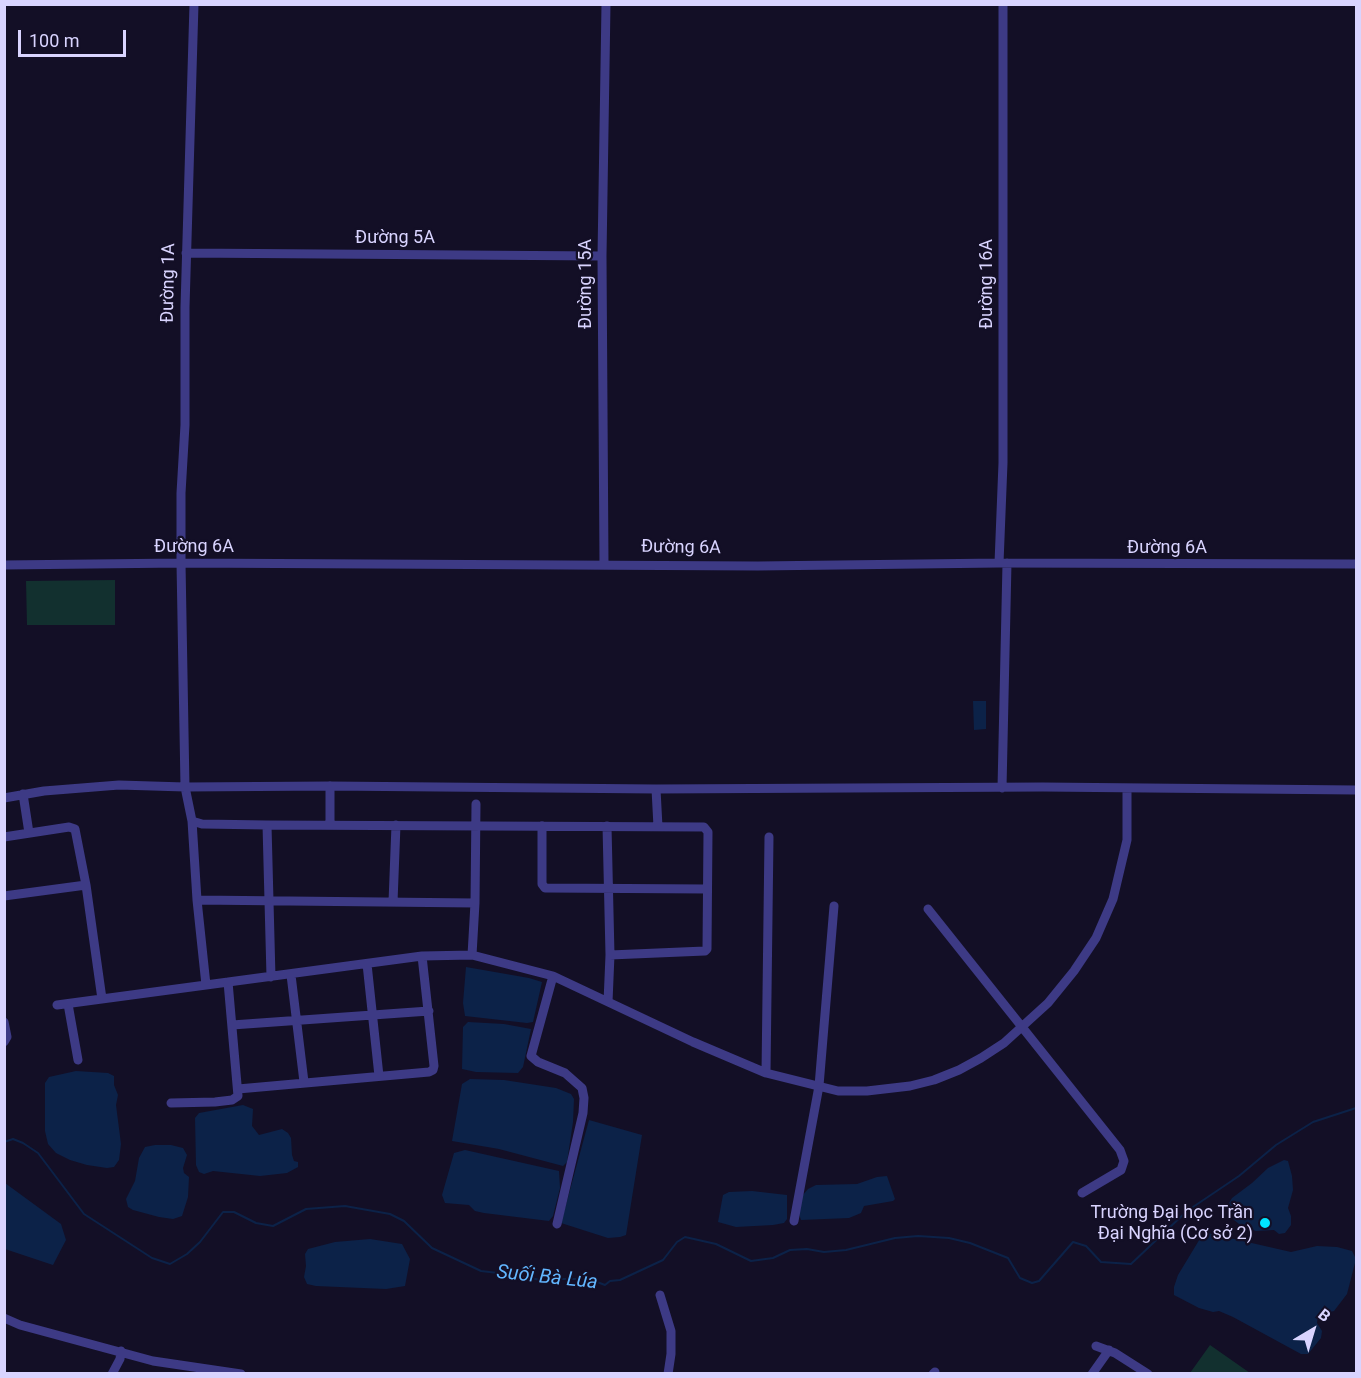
<!DOCTYPE html>
<html>
<head>
<meta charset="utf-8">
<style>
	body { margin:0 }
	#map { position:relative; width:1361px; height:1378px; overflow:hidden; background:#130f26; font-family:Roboto,sans-serif }
	canvas { display:block }
	.frame { position:absolute; inset:0; border:6px solid #d9d4ff; pointer-events:none }
	.north { position:absolute; left:1283px; top:1300px; width:60px; height:60px; -webkit-text-stroke:4px #130f26; paint-order:stroke; rotate:38deg; font-size:16px; font-weight:700; line-height:24px; text-align:center; color:#d9d4ff }
	.north::after { content:''; display:block; margin:auto; width:21px; height:27px; background:#d9d4ff; clip-path:polygon(50% 0,100% 100%,50% 72%,0 100%) }
	.scale { position:absolute; left:18px; top:30px; width:108px; height:27px; box-sizing:border-box; border:3px solid #d9d4ff; border-top:0; padding-left:8px; font-size:18px; line-height:21px; white-space:nowrap; color:#d9d4ff; -webkit-text-stroke:4px #130f26; paint-order:stroke }
</style>
</head>
<body>
<div id="map">
<canvas width="1361" height="1378"></canvas>
<div class="frame"></div>
<div class="north">B</div>
<div class="scale">100 m</div>
</div>
<script>
const g = document.querySelector('canvas').getContext('2d');
g.lineJoin = 'round';
function fillPath(path, color) { g.fillStyle = color; g.fill(path, 'evenodd'); }
const poly = rows => new Path2D(rows.map(r => 'M' + r).join(''));
function stroke(path, color, width, dash) { g.strokeStyle = color; g.lineWidth = width; g.lineCap = dash ? 'butt' : 'round'; g.setLineDash(dash || []); g.stroke(path); }
function label(font, color, halo, rows, align = 'center') {
  g.font = font + ' Roboto,sans-serif'; g.lineWidth = 4.5; g.setLineDash([]); g.textBaseline = 'middle'; g.strokeStyle = halo; g.fillStyle = color; for (const [text, x, y, turn = 0] of rows) {
    g.save(); g.translate(x, y); g.rotate((+turn || 0) * Math.PI / 180); g.textAlign = isNaN(turn) ? turn : align; if (halo) g.strokeText(text, 0, 0); g.fillText(text, 0, 0); g.restore();
  }
}
fillPath(poly([
	[115,580,115,625,27,625,26,581],
	[1210,1345,1250,1373,1190,1373]
]), '#12302f');
fillPath(poly([
	[973,701,986,701,986,729,974,730],
	[466,967,529,978,542,982,533,1022,527,1023,465,1016,463,1003],
	[468,1022,504,1024,531,1029,523,1067,518,1073,476,1072,462,1069,463,1027],
	[76,1071,108,1073,114,1076,114,1085,118,1095,116,1105,121,1144,119,1160,114,1167,107,1168,87,1165,70,1160,56,1153,48,1144,45,1131,45,1083,49,1077],
	[470,1079,504,1080,556,1088,571,1094,574,1099,573,1122,567,1162,563,1166,499,1149,452,1141,462,1084],
	[243,1105,253,1109,252,1126,259,1135,282,1129,288,1133,291,1138,292,1155,294,1161,298,1162,298,1167,287,1173,260,1176,213,1171,204,1174,199,1172,196,1165,195,1118,199,1113],
	[589,1120,642,1135,626,1235,620,1237,608,1238,561,1223],
	[155,1145,171,1145,183,1148,187,1155,183,1168,184,1173,189,1177,188,1197,182,1216,173,1219,159,1217,133,1210,128,1207,126,1199,135,1181,139,1158,145,1147],
	[465,1150,559,1171,560,1188,553,1216,549,1221,484,1213,475,1211,469,1205,445,1203,442,1195,454,1153],
	[1284,1160,1288,1161,1292,1176,1293,1190,1288,1208,1291,1216,1291,1225,1285,1233,1279,1234,1274,1230,1256,1231,1243,1227,1234,1220,1230,1213,1229,1203,1232,1198,1252,1183,1268,1168],
	[887,1176,895,1199,893,1201,864,1206,861,1213,849,1218,801,1220,799,1214,802,1196,808,1189,816,1185,857,1184,877,1177],
	[5,1183,61,1224,66,1240,53,1265,5,1249],
	[752,1191,787,1195,787,1219,784,1223,773,1225,736,1227,718,1222,723,1195,729,1192],
	[1208,1233,1291,1252,1317,1246,1337,1247,1352,1251,1356,1259,1347,1294,1334,1311,1318,1315,1317,1323,1322,1331,1321,1338,1308,1354,1301,1354,1233,1317,1219,1311,1213,1312,1199,1308,1174,1295,1174,1287,1178,1275,1201,1237],
	[370,1239,402,1244,410,1259,405,1286,386,1289,316,1286,307,1284,304,1277,306,1266,305,1254,308,1249,335,1242]
]), '#0c2248');
stroke(poly([
	[4,1142,13,1139,23,1143,38,1153,84,1214,152,1258,170,1264,187,1254,200,1242,223,1212,234,1212,256,1223,273,1226,306,1209,345,1206,390,1214,404,1221,432,1248,481,1271,515,1275,556,1283,562,1279,589,1279,605,1285,610,1281,620,1280,663,1260,677,1242,685,1237,716,1244,751,1261,773,1258,790,1250,807,1249,824,1252,846,1250,895,1238,918,1236,949,1238,970,1243,1008,1258,1020,1278,1032,1283,1039,1281,1073,1242,1086,1246,1101,1262,1131,1264,1187,1211,1239,1176,1276,1145,1313,1122,1356,1108]
]), '#0c2248', 2);
stroke(poly([
	[194,4,185,307,185,425,181,493,181,563,185,787,192,821,202,824,267,825,704,827,708,832,707,949,705,951,610,955],
	[186,253,602,256],
	[999,563,1003,463,1003,4],
	[604,564,602,256,606,4],
	[4,565,181,563,758,566,999,563,1356,564],
	[1002,788,1007,563],
	[656,789,658,827],
	[23,794,29,833],
	[4,798,44,791,119,785,185,787,330,786,656,789,1043,787,1356,790],
	[192,821,197,900],
	[330,824,330,786],
	[267,825,271,977],
	[542,826,542,884,545,888,707,889],
	[607,826,610,955,608,1002],
	[4,837,69,827,75,829,86,885,102,999],
	[4,896,86,885],
	[393,902,396,825],
	[928,909,1120,1150,1124,1161,1121,1170,1082,1193],
	[472,955,475,903,476,804],
	[367,964,379,1076],
	[291,975,304,1082],
	[553,976,531,1056,538,1062,565,1073,582,1088,584,1098,583,1113,557,1224],
	[206,985,197,900,475,903],
	[68,1004,78,1060],
	[57,1005,422,956,472,955,553,976,693,1042,766,1073,838,1091,867,1091,910,1086,934,1080,959,1070,981,1058,1004,1043,1048,1003,1074,971,1096,938,1113,899,1127,840,1127,788],
	[4,1022,7,1037,4,1042],
	[232,1025,429,1011],
	[766,1073,769,837],
	[238,1089,429,1072,433,1070,434,1066,422,956],
	[171,1103,215,1102,232,1100,238,1096,228,982],
	[794,1221,819,1086,834,906],
	[660,1295,671,1331,671,1354,668,1374],
	[4,1318,20,1325,153,1361,241,1374],
	[1096,1346,1115,1353,1148,1374],
	[112,1374,120,1359,121,1351],
	[933,1374,935,1372],
	[1092,1374,1109,1350]
]), '#3d3a85', 9);
for (const [x, y, r, color] of [
	[1265,1223,6,"#00e5ff"]
]) { const dot = new Path2D(); dot.arc(x, y, r, 0, 2 * Math.PI); g.fillStyle = color; g.fill(dot); stroke(dot, '#130f26', 2); }
label('18px', '#d9d4ff', '#130f26', [
	["Đường 5A",395,238],
	["Đường 1A",169,283,-89],
	["Đường 15A",586,284,-90],
	["Đường 16A",987,284,-90],
	["Đường 6A",194,547],
	["Đường 6A",681,548,1],
	["Đường 6A",1167,548]
]);
label('18px', '#d9d4ff', '#130f26', [
	["Trường Đại học Trần",1253,1213],
	["Đại Nghĩa (Cơ sở 2)",1253,1234]
], 'right');
label('italic 20px', '#62b6ff', '#130f26', [
	["Suối Bà Lúa",547,1278,6]
]);
</script>
</body>
</html>
